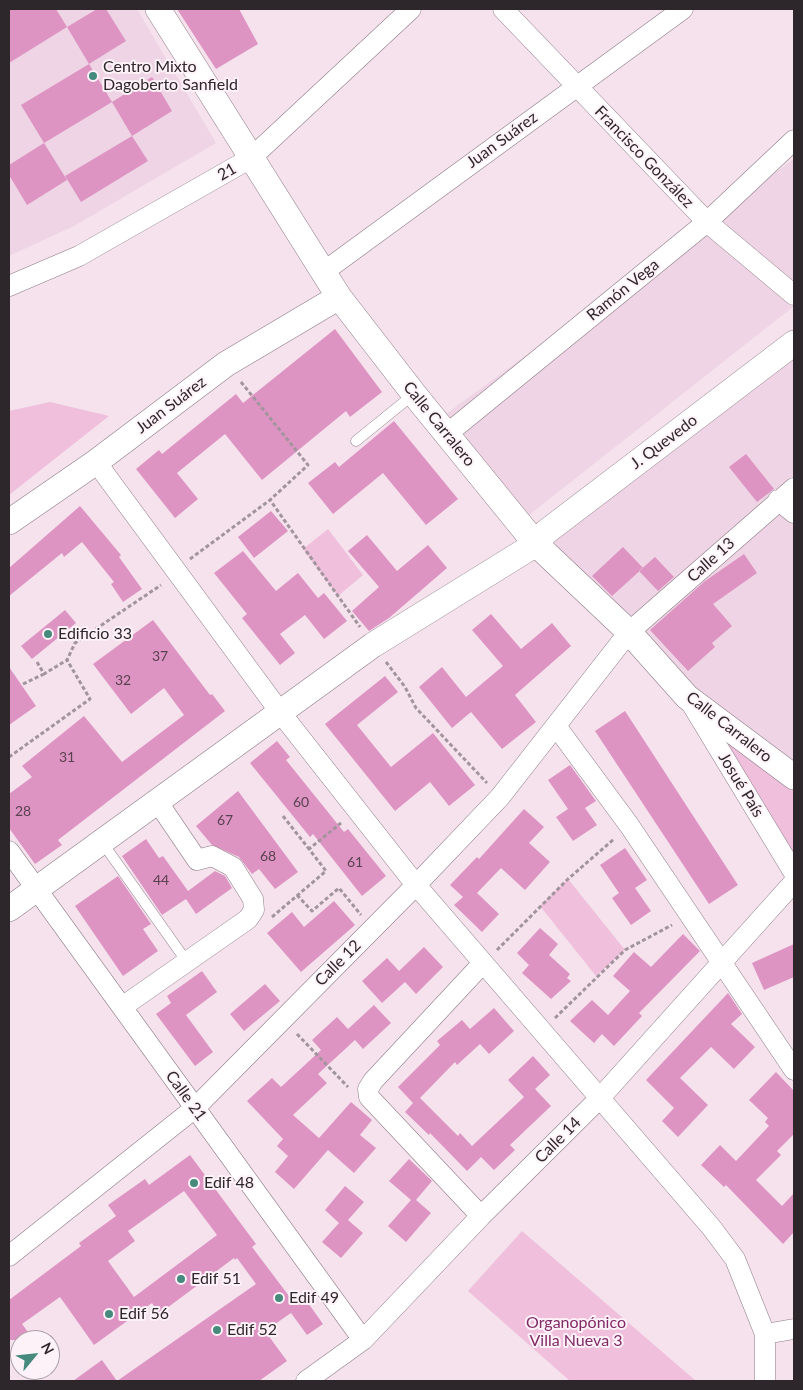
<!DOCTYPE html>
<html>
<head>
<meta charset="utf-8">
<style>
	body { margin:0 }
	#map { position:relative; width:803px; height:1390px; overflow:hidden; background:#f5e2ed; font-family:Lato,sans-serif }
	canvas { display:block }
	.frame { position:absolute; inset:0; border:10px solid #2d262a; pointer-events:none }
	.north { position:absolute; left:10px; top:1330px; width:50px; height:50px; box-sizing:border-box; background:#fdf2f8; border:1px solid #aaa0a6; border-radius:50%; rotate:62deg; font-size:14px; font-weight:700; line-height:20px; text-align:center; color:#2d262a }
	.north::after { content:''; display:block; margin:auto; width:18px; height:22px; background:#468a7d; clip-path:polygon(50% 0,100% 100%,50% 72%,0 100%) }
</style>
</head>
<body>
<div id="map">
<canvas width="803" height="1390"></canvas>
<div class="frame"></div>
<div class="north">N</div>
</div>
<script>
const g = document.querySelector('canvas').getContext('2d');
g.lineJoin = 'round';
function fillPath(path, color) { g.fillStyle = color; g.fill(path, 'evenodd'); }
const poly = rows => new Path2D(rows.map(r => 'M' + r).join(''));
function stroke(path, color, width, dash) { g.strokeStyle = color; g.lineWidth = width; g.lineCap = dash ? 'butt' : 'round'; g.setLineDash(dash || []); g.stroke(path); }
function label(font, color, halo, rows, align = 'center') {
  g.font = font + ' Lato,sans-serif'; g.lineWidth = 4; g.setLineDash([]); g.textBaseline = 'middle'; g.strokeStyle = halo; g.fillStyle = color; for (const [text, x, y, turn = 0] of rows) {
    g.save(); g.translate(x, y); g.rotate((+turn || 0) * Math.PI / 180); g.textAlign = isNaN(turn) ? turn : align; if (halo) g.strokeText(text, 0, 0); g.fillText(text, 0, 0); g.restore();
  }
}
fillPath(poly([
	[9,9,137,9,216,143,74,226,9,256],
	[794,159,794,306,529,515,446,414],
	[794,343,794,776,629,632,546,532]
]), '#eed4e4');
fillPath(poly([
	[50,402,109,416,9,495,9,411],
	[328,529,363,575,338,596,303,549],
	[687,697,794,776,794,873],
	[568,879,625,950,596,976,540,906],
	[522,1231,696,1381,570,1381,468,1291]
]), '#efbfdc');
fillPath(poly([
	[9,9,56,9,67,27,9,63],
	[97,9,106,9,126,41,89,64,67,27],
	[177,9,239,9,258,44,216,69],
	[89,64,112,102,44,143,21,105],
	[152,77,172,111,132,136,112,102],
	[132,136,148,161,81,202,65,176],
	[44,143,67,180,27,205,9,175,9,165],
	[335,329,382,392,350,417,346,411,262,480,225,434,177,473,198,499,175,518,136,469,159,450,162,454,236,394,243,403],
	[394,421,458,499,426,525,383,473,333,514,308,483,335,462,339,467],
	[746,454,774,489,757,502,729,467],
	[80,506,121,555,119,557,142,589,123,602,111,584,114,582,82,542,64,557,62,553,9,596,9,568],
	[271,511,288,531,254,558,238,537],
	[367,535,397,571,428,545,447,568,389,618,369,631,352,611,379,587,348,551],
	[623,547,643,568,612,596,592,576],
	[243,551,276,591,298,573,318,598,324,593,347,621,324,639,305,615,280,634,295,653,280,665,242,618,247,614,214,573],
	[744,554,757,573,713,604,732,626,712,643,715,647,688,671,650,630,705,581],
	[655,557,674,577,658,591,639,571],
	[65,610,76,623,32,659,21,646],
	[491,614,521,649,552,623,571,646,515,695,536,722,502,749,471,712,452,728,419,687,442,667,466,697,503,666,472,630],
	[153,620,210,695,212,694,225,711,58,840,62,845,35,864,9,828,9,794,32,777,22,766,84,716,122,762,184,715,164,688,131,714,93,664],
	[9,667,36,706,9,725],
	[385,676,398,692,357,725,391,767,433,733,475,785,449,806,430,782,395,811,325,724],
	[625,711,738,885,709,904,595,731],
	[277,741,290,757,286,760,344,832,348,829,386,876,362,896,313,834,310,837,250,763],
	[570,765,596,801,585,808,597,825,573,841,556,817,568,809,548,780],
	[238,791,298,872,275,889,259,869,252,874,239,857,212,845,196,826],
	[524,809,544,827,529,843,550,862,525,890,501,868,477,893,499,914,482,932,454,905,463,897,450,885,477,857,479,859],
	[146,839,159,858,163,856,188,891,215,871,225,876,232,888,196,914,186,899,162,915,122,856],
	[625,848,647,880,635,888,651,911,631,925,612,898,619,893,600,865],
	[118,876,151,924,143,929,158,951,123,976,75,906],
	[334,901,355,925,301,972,267,933,292,912,304,927],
	[540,928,558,944,549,955,570,974,567,978,571,981,551,999,522,973,529,965,517,953],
	[683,934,700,951,639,1013,642,1016,614,1046,602,1034,594,1043,570,1021,592,1000,608,1015,630,991,613,976,634,952,651,967],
	[794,944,794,977,764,990,752,963],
	[424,947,443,967,416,994,405,982,382,1003,362,981,387,958,399,971],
	[202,971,217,992,186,1015,213,1052,195,1066,156,1014,171,1003,167,996],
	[265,984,280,1001,244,1031,230,1014],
	[728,993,742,1014,731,1024,755,1047,734,1069,711,1047,680,1078,708,1105,678,1137,662,1121,674,1108,646,1080],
	[374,1005,391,1023,363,1049,355,1040,318,1074,327,1083,293,1115,319,1138,351,1102,372,1120,360,1135,376,1148,354,1173,328,1150,294,1189,275,1172,288,1156,277,1146,283,1139,247,1101,272,1078,281,1087,321,1050,312,1040,337,1017,348,1029],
	[494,1008,514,1031,489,1054,480,1044,457,1065,455,1062,420,1098,458,1136,460,1133,472,1146,524,1097,508,1080,533,1056,550,1075,535,1089,551,1106,510,1145,515,1150,494,1170,481,1157,467,1171,430,1133,429,1135,405,1112,413,1103,398,1087,440,1045,437,1041,462,1020,470,1029],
	[776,1072,794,1091,794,1134,777,1151,781,1155,756,1180,782,1206,794,1193,794,1232,783,1244,726,1185,724,1187,701,1165,720,1145,736,1161,769,1126,765,1122,768,1118,749,1100],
	[190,1155,256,1244,252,1247,292,1300,301,1293,323,1324,307,1335,291,1313,265,1331,287,1361,259,1381,117,1381,256,1284,237,1258,235,1260,234,1258,159,1314,152,1303,94,1345,60,1297,22,1324,34,1340,9,1340,9,1300,81,1246,79,1243,116,1216,108,1205,145,1179,149,1185],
	[184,1191,217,1235,134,1297,108,1261,135,1241,128,1231],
	[409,1159,432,1181,416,1200,431,1213,406,1242,388,1226,411,1200,389,1181],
	[345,1186,364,1202,348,1220,363,1233,341,1258,322,1242,339,1223,325,1210],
	[102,1360,117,1381,73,1381]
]), '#de94c3');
const service = poly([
	[356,441,414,394],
	[102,842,187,962]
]);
const minor = poly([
	[503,9,707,222,794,295],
	[322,273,683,9],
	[9,286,79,256,251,158,411,9],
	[447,434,707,222,794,140],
	[96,462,280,712,416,885,711,1227,735,1259,765,1334,765,1381],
	[778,500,794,513],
	[691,703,794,873],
	[556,726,629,825,794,1070],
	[9,851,363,1340],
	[122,1007,248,919,254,910,253,899,233,867,212,856,197,860,157,801],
	[481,1216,369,1097,368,1089,373,1081,483,963],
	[9,1256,195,1108,416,885,500,797,629,632,794,488],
	[765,1334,794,1329],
	[306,1381,363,1340,481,1216,599,1099,794,882]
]);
const tertiary = poly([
	[158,9,339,297,414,394,536,544,629,632,687,697,794,777],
	[9,522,96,462,226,364,339,297],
	[9,909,373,645,536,544,546,532,794,343]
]);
stroke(service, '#8c7b85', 11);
stroke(minor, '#8c7b85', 21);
stroke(tertiary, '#8c7b85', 26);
stroke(poly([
	[241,382,308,465,270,500,360,627],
	[190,559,270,500],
	[37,662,44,674,67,660],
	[386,662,405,687,416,708,487,783],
	[23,684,44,674],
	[9,757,90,699,67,660,75,643,161,585],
	[283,816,309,849],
	[297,895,312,911,339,888,361,915],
	[272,917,326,871,309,849,341,823],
	[497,950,568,879,614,839],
	[555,1018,625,950,672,925],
	[297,1034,348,1087]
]), '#a2949c', 3, [4, 2.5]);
stroke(service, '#fff', 10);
stroke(minor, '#fff', 20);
stroke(tertiary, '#fff', 25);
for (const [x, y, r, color] of [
	[93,76,5,"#468a7d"],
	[48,634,5,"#468a7d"],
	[194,1183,5,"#468a7d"],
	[181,1279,5,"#468a7d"],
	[279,1298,5,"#468a7d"],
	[109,1314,5,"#468a7d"],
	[217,1330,5,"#468a7d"]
]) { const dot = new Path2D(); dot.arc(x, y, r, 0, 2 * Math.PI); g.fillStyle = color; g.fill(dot); stroke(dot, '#fdf2f8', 2); }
label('14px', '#594250', null, [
	["37",160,656],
	["32",123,680],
	["31",67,757],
	["60",301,802],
	["28",23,811],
	["67",225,820],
	["68",268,856],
	["61",355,862],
	["44",161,880]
]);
label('16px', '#2d262a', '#fdf2f8', [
	["Centro Mixto",103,67],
	["Dagoberto Sanfield",103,85],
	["Edificio 33",58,634],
	["Edif 48",204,1183],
	["Edif 51",191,1279],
	["Edif 49",289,1298],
	["Edif 56",119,1314],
	["Edif 52",227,1330]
], 'left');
label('16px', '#2d262a', '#fdf2f8', [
	["Juan Suárez",502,140,-36],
	["Francisco González",644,157,46],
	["21",227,172,-30],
	["Ramón Vega",623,290,-39],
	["Juan Suárez",171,405,-37],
	["Calle Carralero",439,424,51],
	["J. Quevedo",664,442,-37],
	["Calle 13",711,560,-42],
	["Calle Carralero",729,727,38],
	["Josué País",741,785,59],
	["Calle 12",338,963,-45],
	["Calle 21",186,1096,54],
	["Calle 14",558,1140,-45]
]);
label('16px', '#812b67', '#fdf2f8', [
	["Organopónico",576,1323],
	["Villa Nueva 3",576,1341]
]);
</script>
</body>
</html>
